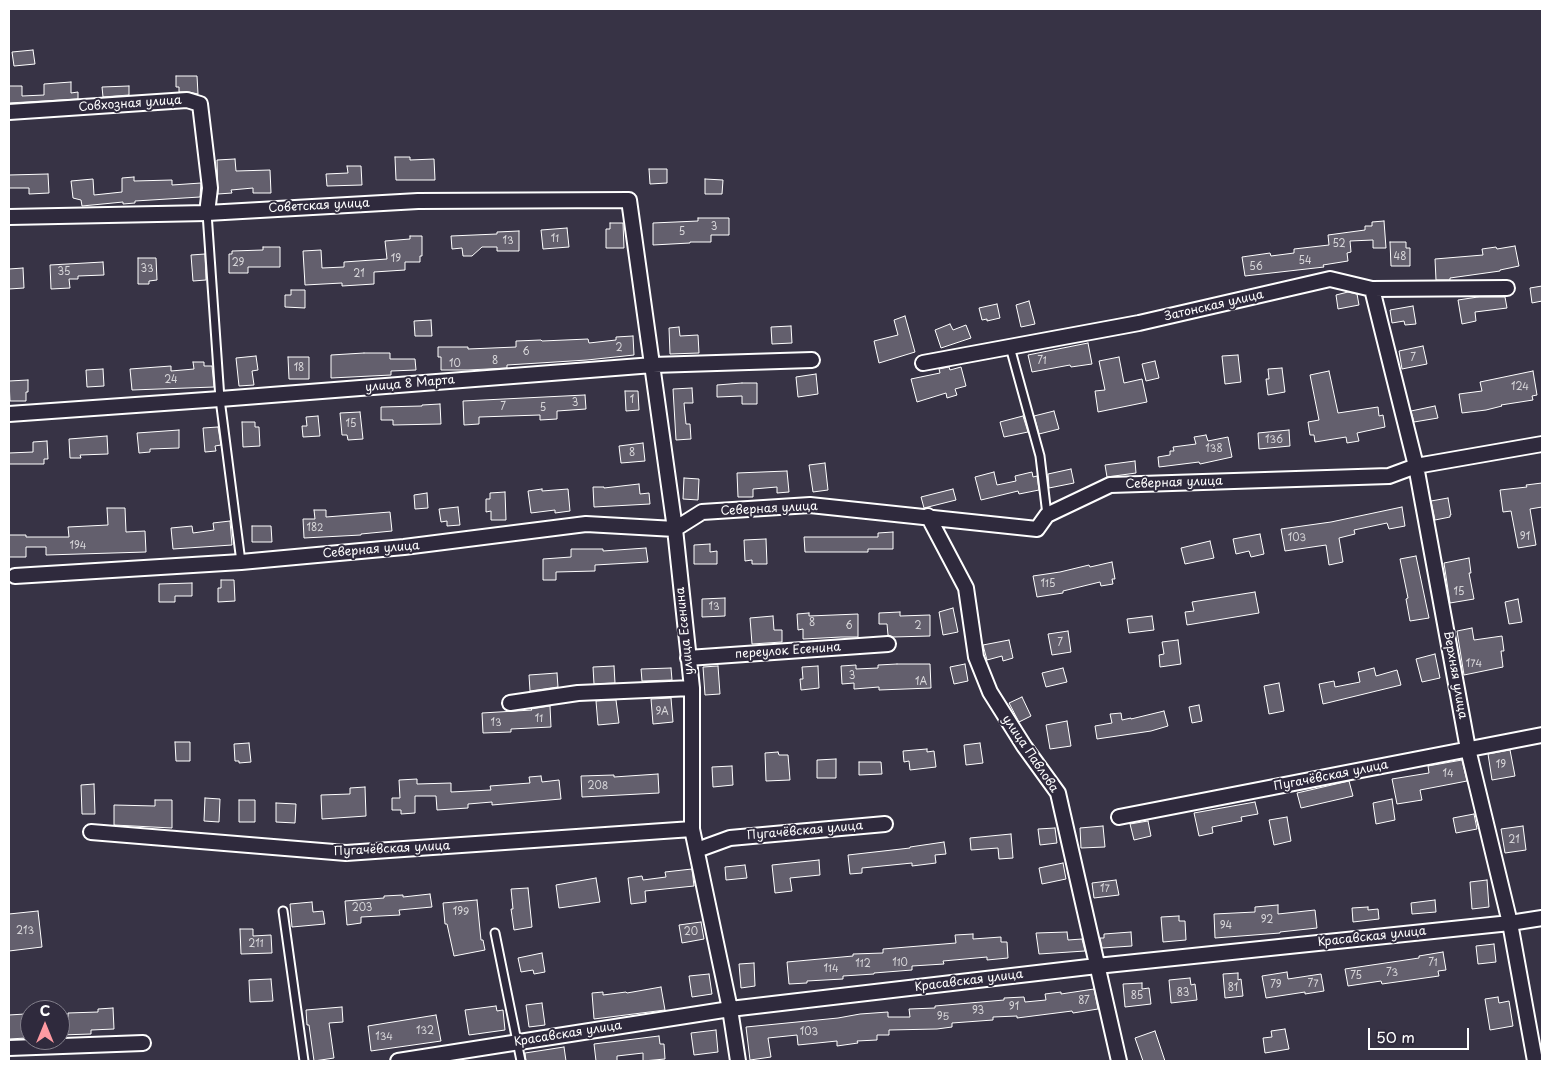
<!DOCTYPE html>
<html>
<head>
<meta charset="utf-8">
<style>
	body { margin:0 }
	#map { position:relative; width:1551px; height:1070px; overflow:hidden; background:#373345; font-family:"Playpen Sans",sans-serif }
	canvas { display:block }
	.frame { position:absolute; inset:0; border:10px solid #fff; pointer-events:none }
	.north { position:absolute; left:20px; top:1000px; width:50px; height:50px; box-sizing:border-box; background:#2f2a3d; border:1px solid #827f8b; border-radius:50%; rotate:0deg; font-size:14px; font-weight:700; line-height:20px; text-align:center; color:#fff }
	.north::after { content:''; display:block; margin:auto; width:18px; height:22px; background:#ff9aa2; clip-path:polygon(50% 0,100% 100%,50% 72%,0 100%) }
	.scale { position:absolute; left:1368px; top:1028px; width:101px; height:22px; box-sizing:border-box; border:2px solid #fff; border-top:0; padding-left:6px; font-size:15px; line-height:18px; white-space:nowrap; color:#fff; -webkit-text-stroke:4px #2f2a3d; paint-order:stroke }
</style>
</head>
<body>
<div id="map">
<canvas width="1551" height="1070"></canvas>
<div class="frame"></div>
<div class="north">С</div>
<div class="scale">50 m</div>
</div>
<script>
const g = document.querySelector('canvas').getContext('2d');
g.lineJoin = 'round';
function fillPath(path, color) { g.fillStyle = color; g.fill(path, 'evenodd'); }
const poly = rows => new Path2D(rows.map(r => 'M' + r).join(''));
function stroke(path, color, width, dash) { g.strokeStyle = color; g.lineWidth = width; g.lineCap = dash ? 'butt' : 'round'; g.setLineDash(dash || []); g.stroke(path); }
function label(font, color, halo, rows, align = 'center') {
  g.font = font + ' "Playpen Sans",sans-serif'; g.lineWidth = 4; g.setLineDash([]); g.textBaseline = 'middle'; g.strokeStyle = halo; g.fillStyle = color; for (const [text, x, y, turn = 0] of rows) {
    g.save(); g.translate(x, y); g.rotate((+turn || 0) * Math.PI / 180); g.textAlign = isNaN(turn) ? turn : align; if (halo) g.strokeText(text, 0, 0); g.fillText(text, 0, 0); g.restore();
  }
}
const building = poly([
	[33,50,35,64,14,66,12,52,33,50],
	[176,76,197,76,198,94,189,92,179,92,179,87,176,87,176,76],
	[71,82,71,93,78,92,78,99,9,103,9,86,22,86,22,96,44,95,44,84,71,82],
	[129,86,129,95,103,97,102,87,129,86],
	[395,157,410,157,410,160,434,159,435,180,396,180,395,157],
	[235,159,236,171,270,170,271,193,253,193,253,188,231,190,232,193,218,194,217,160,235,159],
	[347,166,361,166,362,185,327,186,326,174,348,173,347,166],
	[649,169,667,169,667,183,650,184,649,169],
	[48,174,49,193,29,194,29,188,9,188,9,175,48,174],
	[134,177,134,181,172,180,172,185,201,183,200,197,135,201,135,203,123,204,123,202,82,206,81,200,73,198,71,181,93,179,94,195,122,192,122,178,134,177],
	[705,179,723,180,722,194,705,194,705,179],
	[698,218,729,218,729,235,711,235,711,242,690,242,690,243,653,245,653,223,698,221,698,218],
	[1384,221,1386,248,1373,248,1373,240,1350,241,1351,252,1347,253,1348,261,1323,265,1324,267,1245,276,1242,257,1270,253,1271,256,1294,253,1294,249,1329,245,1328,235,1365,230,1365,226,1372,226,1372,222,1384,221],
	[610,223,623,223,624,248,606,248,606,229,610,229,610,223],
	[567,228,569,247,543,249,541,230,567,228],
	[519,231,519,251,497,251,497,247,482,247,472,256,463,256,462,248,452,249,451,236,497,234,497,232,519,231],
	[410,236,422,236,422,256,420,256,420,262,405,262,405,270,374,272,374,284,342,286,342,283,305,285,303,251,321,250,322,268,344,267,344,262,387,259,385,241,410,239,410,236],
	[1390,242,1406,242,1406,248,1410,248,1410,266,1391,266,1390,242],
	[1515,246,1519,266,1500,270,1500,271,1450,278,1450,280,1436,280,1435,259,1483,255,1482,249,1496,247,1497,249,1515,246],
	[263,247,280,247,280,267,248,267,248,273,229,273,229,254,232,254,232,251,263,250,263,247],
	[205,254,206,280,193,281,191,255,205,254],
	[138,258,156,258,157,280,149,281,149,284,138,284,138,258],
	[103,262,104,275,78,276,78,279,69,279,70,288,51,289,50,265,103,262],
	[23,268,24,288,9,289,9,269,23,268],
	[1542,286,1542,301,1532,303,1530,288,1542,286],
	[291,290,305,290,305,308,285,307,285,295,291,295,291,290],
	[1348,292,1357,294,1359,305,1338,309,1336,295,1348,292],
	[1478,297,1505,297,1507,308,1475,312,1476,321,1462,324,1458,300,1478,297],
	[1029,301,1035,324,1021,327,1016,305,1029,301],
	[997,304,1000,318,987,321,987,319,982,320,979,308,997,304],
	[1413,306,1416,324,1405,325,1404,321,1392,323,1390,310,1413,306],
	[905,316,915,352,879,363,874,341,898,335,894,320,905,316],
	[431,320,432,336,415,336,414,321,431,320],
	[950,324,953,330,966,325,971,338,941,348,935,330,950,324],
	[791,326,792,343,772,344,771,327,791,326],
	[679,327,680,336,698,335,699,353,670,354,669,328,679,327],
	[633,336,634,355,587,360,507,365,507,368,468,370,441,370,441,357,438,357,438,347,468,347,468,349,516,347,516,341,541,340,542,341,588,339,589,343,616,340,616,337,633,336],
	[1088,343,1092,364,1071,367,1070,365,1032,372,1028,355,1088,343],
	[1423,346,1427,364,1402,369,1399,351,1423,346],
	[364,353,390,353,390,359,415,359,416,370,391,371,391,375,331,378,331,355,364,353],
	[1238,355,1241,382,1225,384,1222,356,1238,355],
	[256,356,258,370,252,371,254,385,239,386,236,358,256,356],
	[288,357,309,357,309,379,289,379,288,357],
	[1119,357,1124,383,1142,379,1147,402,1098,412,1095,391,1105,390,1099,361,1119,357],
	[1155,361,1159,378,1146,381,1142,364,1155,361],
	[193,362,204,362,204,366,212,366,214,387,132,390,130,369,171,366,171,371,194,369,193,362],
	[949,367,950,370,961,367,966,386,955,389,957,395,947,398,946,393,917,402,911,379,940,373,939,369,949,367],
	[1282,368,1285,392,1268,395,1266,379,1269,379,1268,369,1282,368],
	[103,369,104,386,87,387,86,370,103,369],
	[1329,371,1338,413,1378,407,1379,416,1383,415,1385,427,1357,433,1359,441,1347,443,1346,437,1315,442,1314,435,1310,435,1308,422,1319,420,1310,375,1329,371],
	[1533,371,1537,395,1532,396,1533,400,1501,405,1502,406,1486,410,1462,413,1459,394,1482,391,1480,382,1533,371],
	[816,374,818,394,798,397,796,377,816,374],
	[28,380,28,392,26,392,26,401,10,401,9,381,28,380],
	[742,383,757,383,757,404,742,404,742,396,717,397,717,385,742,383],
	[692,388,693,403,684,403,686,424,690,424,691,439,676,440,673,389,692,388],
	[625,391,638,391,639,410,626,411,625,391],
	[585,395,586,409,557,411,557,419,540,420,540,415,479,417,479,424,464,425,463,401,585,395],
	[440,404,441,424,393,425,393,420,381,420,381,407,422,406,422,405,440,404],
	[1435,406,1438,418,1414,422,1411,411,1435,406],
	[1054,411,1059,429,1039,434,1034,416,1054,411],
	[360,412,363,439,348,440,347,435,342,435,340,413,360,412],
	[318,416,320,436,303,437,302,426,307,426,306,417,318,416],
	[1023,416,1028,432,1004,437,1000,422,1023,416],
	[242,422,255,422,255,427,259,427,260,446,243,447,242,422],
	[218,427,221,445,215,446,216,451,205,452,203,428,218,427],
	[179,430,179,448,150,449,150,452,139,453,137,433,179,430],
	[1289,430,1290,446,1259,449,1258,433,1289,430],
	[1206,435,1208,441,1228,437,1232,457,1200,464,1199,462,1159,467,1158,457,1170,455,1170,451,1174,451,1173,447,1196,444,1194,437,1206,435],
	[107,436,108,454,80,455,81,458,70,458,69,439,107,436],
	[47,441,48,459,44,459,44,464,9,464,9,453,33,452,33,442,47,441],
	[643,443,645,461,621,463,619,446,643,443],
	[1135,461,1136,473,1107,477,1105,465,1135,461],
	[825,463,828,490,813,492,809,465,825,463],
	[1071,469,1074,483,1049,488,1048,474,1071,469],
	[787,471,789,492,777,493,777,487,753,489,753,497,738,497,737,473,787,471],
	[994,472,997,485,1016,481,1015,476,1032,472,1033,477,1037,476,1039,490,1019,494,1018,491,981,500,975,477,994,472],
	[684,478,699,479,698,500,683,499,684,478],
	[1542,483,1542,507,1530,509,1536,545,1518,548,1511,511,1503,512,1500,490,1527,487,1526,485,1542,483],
	[639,484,640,494,649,493,650,504,594,507,593,487,604,487,604,488,639,484],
	[542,489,542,491,568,489,570,511,555,513,555,510,531,513,528,491,542,489],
	[953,489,956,500,924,508,921,497,953,489],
	[505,492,506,520,491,520,491,511,486,512,486,499,490,499,490,493,505,492],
	[427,493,428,508,415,509,414,495,427,493],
	[1448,498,1451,515,1450,515,1450,517,1435,520,1431,501,1448,498],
	[458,507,460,525,447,526,447,521,441,522,439,509,458,507],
	[1402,507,1405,526,1389,529,1387,523,1354,530,1355,534,1339,538,1343,562,1329,565,1326,545,1285,551,1281,529,1331,522,1402,507],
	[107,508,125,508,126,532,145,531,146,552,46,555,46,547,26,547,26,557,9,557,9,535,26,535,26,537,69,537,68,527,108,525,107,508],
	[314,510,326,510,326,517,390,512,392,531,361,534,361,535,304,538,303,519,315,519,314,510],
	[230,521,232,545,173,549,171,528,192,526,193,533,214,530,213,523,230,521],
	[252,526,271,526,272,542,252,542,252,526],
	[893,532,893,549,868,549,868,552,805,552,804,537,878,537,878,533,893,532],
	[1260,534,1264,554,1251,557,1249,551,1236,554,1233,539,1260,534],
	[766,539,767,564,752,564,752,560,745,561,744,540,766,539],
	[1210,541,1214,558,1185,564,1181,548,1210,541],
	[710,544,710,552,717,551,717,564,694,564,694,545,710,544],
	[646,548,648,562,595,565,595,571,556,572,556,580,543,580,543,559,571,557,571,549,603,549,603,551,646,548],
	[1416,556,1429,618,1410,621,1406,599,1408,598,1400,559,1416,556],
	[1469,558,1471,573,1469,573,1474,599,1450,603,1444,563,1469,558],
	[1112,562,1115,579,1112,579,1113,584,1101,586,1100,582,1063,591,1063,593,1037,597,1033,576,1060,572,1089,565,1090,567,1112,562],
	[221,580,234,580,235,601,218,602,218,588,221,588,221,580],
	[192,583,192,596,175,596,175,602,159,602,159,584,192,583],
	[1255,592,1259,613,1187,625,1185,612,1194,611,1192,602,1255,592],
	[725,598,725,616,702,617,702,599,725,598],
	[1518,599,1522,622,1509,624,1505,602,1518,599],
	[953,608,958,632,943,635,939,612,953,608],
	[900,612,900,616,930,615,930,636,893,637,888,635,887,624,879,624,879,613,900,612],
	[809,613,809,616,858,614,858,637,841,637,803,639,803,629,798,630,797,614,809,613],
	[773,616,774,630,782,630,782,642,752,644,750,618,773,616],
	[1152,616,1154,630,1129,633,1127,619,1152,616],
	[1472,628,1474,640,1502,636,1504,651,1501,651,1503,667,1464,675,1457,631,1472,628],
	[1068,631,1071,652,1052,655,1048,634,1068,631],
	[1009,640,1013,658,1003,661,1002,656,987,660,983,645,1009,640],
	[1178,640,1181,664,1160,667,1159,655,1164,654,1162,642,1178,640],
	[1435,654,1440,678,1422,682,1416,659,1435,654],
	[897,664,930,664,931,688,879,690,879,687,854,689,854,683,842,684,841,666,856,665,856,669,878,668,878,665,897,664],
	[965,664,968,681,954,684,950,667,965,664],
	[614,666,615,683,594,684,593,667,614,666],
	[718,666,720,694,705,695,703,667,718,666],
	[818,666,819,688,801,690,800,679,803,679,802,667,818,666],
	[671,668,672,680,642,681,641,669,671,668],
	[1063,668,1067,682,1046,687,1042,673,1063,668],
	[1374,668,1376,676,1397,670,1401,685,1323,704,1319,684,1334,681,1335,687,1360,682,1358,672,1374,668],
	[557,673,558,687,530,691,529,675,557,673],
	[1279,683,1284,711,1269,714,1264,686,1279,683],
	[1022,697,1031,716,1019,722,1009,703,1022,697],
	[671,698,673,722,653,724,651,699,671,698],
	[616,700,619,723,598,725,596,701,616,700],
	[1199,705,1202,721,1192,723,1189,707,1199,705],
	[550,706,551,727,511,729,511,732,483,733,482,713,532,710,531,709,550,706],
	[1164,711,1168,726,1151,731,1097,739,1095,726,1112,723,1110,714,1121,713,1122,720,1131,718,1131,719,1164,711],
	[1067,721,1071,746,1050,749,1046,725,1067,721],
	[175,742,190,742,190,761,176,761,175,742],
	[249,743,251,762,239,763,239,761,235,761,234,744,249,743],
	[980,743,983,763,966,765,964,745,980,743],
	[927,749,927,752,934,751,936,767,910,770,909,761,904,762,903,751,927,749],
	[1510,750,1515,776,1492,780,1488,754,1510,750],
	[778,752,779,755,788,755,790,780,766,781,765,753,778,752],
	[836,759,836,778,817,778,817,760,836,759],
	[1462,760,1467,781,1420,790,1422,800,1397,804,1392,779,1429,773,1428,766,1462,760],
	[859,762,881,762,882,774,859,775,859,762],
	[732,766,733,785,713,787,712,767,732,766],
	[658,774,659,793,582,797,581,776,614,775,614,777,658,774],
	[541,776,542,782,559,780,561,799,492,805,492,802,468,804,468,808,437,810,436,796,415,796,415,813,401,814,401,810,392,810,392,798,400,798,399,780,417,779,417,784,451,783,451,792,491,790,490,786,530,783,529,777,541,776],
	[1349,781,1353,796,1301,808,1297,793,1349,781],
	[94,784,95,814,82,814,81,785,94,784],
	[365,787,366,816,322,819,321,795,350,794,350,788,365,787],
	[205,798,220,799,219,822,204,821,205,798],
	[1392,799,1395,820,1376,824,1373,803,1392,799],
	[155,800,172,800,172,828,114,825,114,805,155,806,155,800],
	[239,800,255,800,255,822,239,822,239,800],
	[1255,802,1258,814,1241,817,1242,821,1212,827,1213,833,1199,836,1194,813,1255,802],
	[276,803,296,804,295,823,276,822,276,803],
	[1474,814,1477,829,1456,833,1453,818,1474,814],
	[1287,817,1291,841,1274,845,1269,820,1287,817],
	[1148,821,1151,836,1134,840,1130,824,1148,821],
	[1103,826,1105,847,1081,848,1080,828,1103,826],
	[1523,826,1526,850,1505,853,1501,829,1523,826],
	[1055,828,1057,843,1040,845,1038,829,1055,828],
	[1011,834,1013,858,999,859,998,848,971,850,970,838,1011,834],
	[944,842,946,854,935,855,936,863,912,866,912,863,862,868,862,873,850,874,848,855,910,848,910,847,944,842],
	[819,860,820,875,790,878,792,891,775,893,772,865,819,860],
	[1063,863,1066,879,1042,884,1039,868,1063,863],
	[745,865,747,878,726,880,725,867,745,865],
	[692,869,694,886,645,891,646,902,631,904,628,878,642,876,643,880,666,877,665,872,692,869],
	[596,878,600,902,559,908,556,885,596,878],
	[1116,880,1119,895,1094,898,1092,883,1116,880],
	[1487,880,1489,907,1472,909,1470,882,1487,880],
	[528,888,532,927,514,930,511,909,513,909,511,889,528,888],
	[430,894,432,907,399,910,400,915,361,917,361,923,347,925,345,901,384,898,384,896,403,895,403,897,430,894],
	[477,900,481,940,483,940,485,950,454,956,447,924,445,924,443,903,477,900],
	[1435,900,1436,912,1412,914,1411,903,1435,900],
	[312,902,313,912,323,911,325,924,292,927,290,904,312,902],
	[1278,905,1278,914,1315,910,1317,928,1280,932,1280,933,1215,938,1214,914,1255,912,1255,907,1278,905],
	[1368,907,1368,910,1378,909,1379,919,1353,922,1352,908,1368,907],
	[38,911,42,947,9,951,9,914,38,911],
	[1179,916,1179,921,1185,921,1186,940,1163,942,1161,917,1179,916],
	[701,922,704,939,682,943,679,925,701,922],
	[240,929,253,929,253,936,271,935,272,953,241,954,240,929],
	[1067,932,1068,940,1082,939,1085,951,1039,954,1036,933,1067,932],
	[1131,932,1132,946,1102,948,1100,938,1104,938,1104,934,1131,932],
	[973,934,973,939,1001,937,1001,942,1007,942,1008,958,987,960,987,957,943,961,944,964,912,966,912,970,874,973,874,974,843,976,843,979,807,981,807,983,789,984,787,962,853,956,853,954,883,953,883,949,956,943,955,935,973,934],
	[1494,944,1496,962,1478,964,1476,946,1494,944],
	[1443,952,1446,970,1438,971,1439,976,1382,984,1381,981,1348,986,1345,969,1419,958,1419,956,1443,952],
	[542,953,545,972,534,974,533,970,521,972,518,958,542,953],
	[754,963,755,986,741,988,739,964,754,963],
	[1287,972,1288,979,1321,974,1324,991,1305,994,1305,992,1266,998,1262,976,1287,972],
	[1238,973,1238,980,1241,979,1243,996,1225,998,1223,974,1238,973],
	[709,974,712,994,692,997,689,976,709,974],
	[1190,978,1191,985,1195,984,1197,1000,1171,1003,1169,980,1190,978],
	[271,979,273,1001,250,1002,249,980,271,979],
	[1142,983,1142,989,1149,988,1151,1004,1125,1007,1123,984,1142,983],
	[661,987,665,1010,594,1019,592,993,603,992,603,995,626,992,627,993,661,987],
	[1094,989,1098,1009,1073,1013,1072,1011,1017,1018,1017,1016,993,1017,993,1020,952,1023,952,1027,937,1029,889,1030,889,1035,877,1035,877,1040,857,1041,858,1043,837,1046,837,1041,798,1045,797,1035,768,1038,771,1057,750,1060,746,1027,838,1018,860,1014,888,1012,888,1017,910,1017,909,1009,935,1008,935,1006,1004,1000,1004,998,1024,997,1025,1002,1046,1000,1045,994,1061,992,1061,994,1094,989],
	[1498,997,1499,1003,1509,1001,1513,1026,1490,1030,1485,999,1498,997],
	[542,1003,545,1025,529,1027,526,1005,542,1003],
	[496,1006,497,1011,503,1010,505,1030,469,1035,465,1010,496,1006],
	[342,1007,343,1022,329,1023,334,1058,314,1061,309,1025,307,1025,306,1010,342,1007],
	[113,1008,114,1029,91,1030,91,1034,60,1035,60,1021,68,1021,68,1013,98,1012,98,1009,113,1008],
	[25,1014,26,1038,9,1039,9,1015,25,1014],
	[436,1015,441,1041,371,1051,368,1026,436,1015],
	[1285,1029,1289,1049,1265,1053,1263,1038,1272,1037,1271,1031,1285,1029],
	[716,1030,718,1052,694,1055,691,1033,716,1030],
	[1155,1031,1165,1061,1143,1061,1135,1038,1155,1031],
	[659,1036,660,1044,664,1044,665,1059,643,1061,643,1053,617,1056,617,1061,596,1061,594,1044,659,1036],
	[564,1047,566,1061,526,1061,525,1053,564,1047]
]);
fillPath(building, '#635f6d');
stroke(building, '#fff', 1);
const service = poly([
	[207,213,220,399,241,562],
	[1010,347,1040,456,1047,515],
	[283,911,304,1061],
	[495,933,521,1061]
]);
const minor = poly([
	[9,112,187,100,200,104,210,188,207,213],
	[9,217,207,213,418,201,629,200,675,529,692,688,692,829,730,1009,738,1061],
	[1372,289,1416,466,1468,749,1510,923,1535,1061],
	[923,363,1139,323,1330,279,1372,289,1507,288],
	[9,414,220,399,653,365,812,360],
	[928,516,966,588,976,657,990,692,1024,746,1058,793,1119,1061],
	[15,576,241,562,404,547,586,524,675,529,702,512,810,505,1037,529,1047,515,1110,485,1389,476,1416,466,1542,444],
	[688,658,888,644],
	[510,703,578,693,692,688],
	[1119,817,1542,735],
	[91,832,346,853,692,829],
	[697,850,730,838,885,824],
	[9,1048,143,1043],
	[398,1061,730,1009,1097,966,1510,923,1542,918]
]);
stroke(service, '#fff', 11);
stroke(minor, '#fff', 18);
stroke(service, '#2f2a3d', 7);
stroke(minor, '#2f2a3d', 14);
label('10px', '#d8d7da', null, [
	["3",714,227],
	["5",682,232],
	["11",555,239],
	["13",508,241],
	["52",1339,244],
	["48",1400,257],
	["19",396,259],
	["54",1305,261],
	["29",238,263],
	["56",1256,267],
	["33",147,269],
	["35",64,272],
	["21",359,274],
	["2",619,348],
	["6",526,352],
	["7",1413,358],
	["8",495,361],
	["71",1042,361],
	["10",455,364],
	["18",299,368],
	["24",171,380],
	["124",1520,387],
	["1",632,400],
	["3",575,403],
	["7",503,407],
	["5",543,408],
	["15",351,424],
	["136",1274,440],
	["138",1214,449],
	["8",632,453],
	["182",315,528],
	["91",1525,537],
	["103",1297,538],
	["194",78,546],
	["115",1048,584],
	["15",1459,592],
	["13",714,607],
	["8",812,623],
	["6",849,626],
	["2",918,626],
	["7",1060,643],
	["174",1474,664],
	["3",852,676],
	["1А",921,682],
	["9А",662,712],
	["11",539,719],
	["13",496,723],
	["19",1501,765],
	["14",1448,774],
	["208",598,786],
	["21",1514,840],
	["17",1105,889],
	["203",362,908],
	["199",461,912],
	["92",1267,920],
	["94",1226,926],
	["213",25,931],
	["20",691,932],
	["211",256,944],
	["110",900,963],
	["71",1433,963],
	["112",863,964],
	["114",831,969],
	["73",1392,973],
	["75",1356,976],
	["77",1313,984],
	["79",1276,985],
	["81",1233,988],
	["83",1183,993],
	["85",1137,996],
	["87",1084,1001],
	["91",1014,1007],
	["93",978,1011],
	["95",943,1017],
	["132",425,1031],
	["103",809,1032],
	["134",384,1037]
]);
label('12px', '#fff', '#2f2a3d', [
	["Совхозная улица",130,104,-4],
	["Советская улица",319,206,-3],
	["Затонская улица",1214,306,-13],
	["улица 8 Марта",410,384,-5],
	["Северная улица",1174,483,-2],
	["Северная улица",769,509,-3],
	["Северная улица",371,550,-5],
	["улица Есенина",685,631,-96],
	["переулок Есенина",788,651,-4],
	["Верхняя улица",1455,675,80],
	["улица Павлова",1030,754,56],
	["Пугачёвская улица",1331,776,-11],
	["Пугачёвская улица",805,831,-5],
	["Пугачёвская улица",392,849,-3],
	["Красавская улица",1372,937,-6],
	["Красавская улица",969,981,-7],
	["Красавская улица",568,1034,-9]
]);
</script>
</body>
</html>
